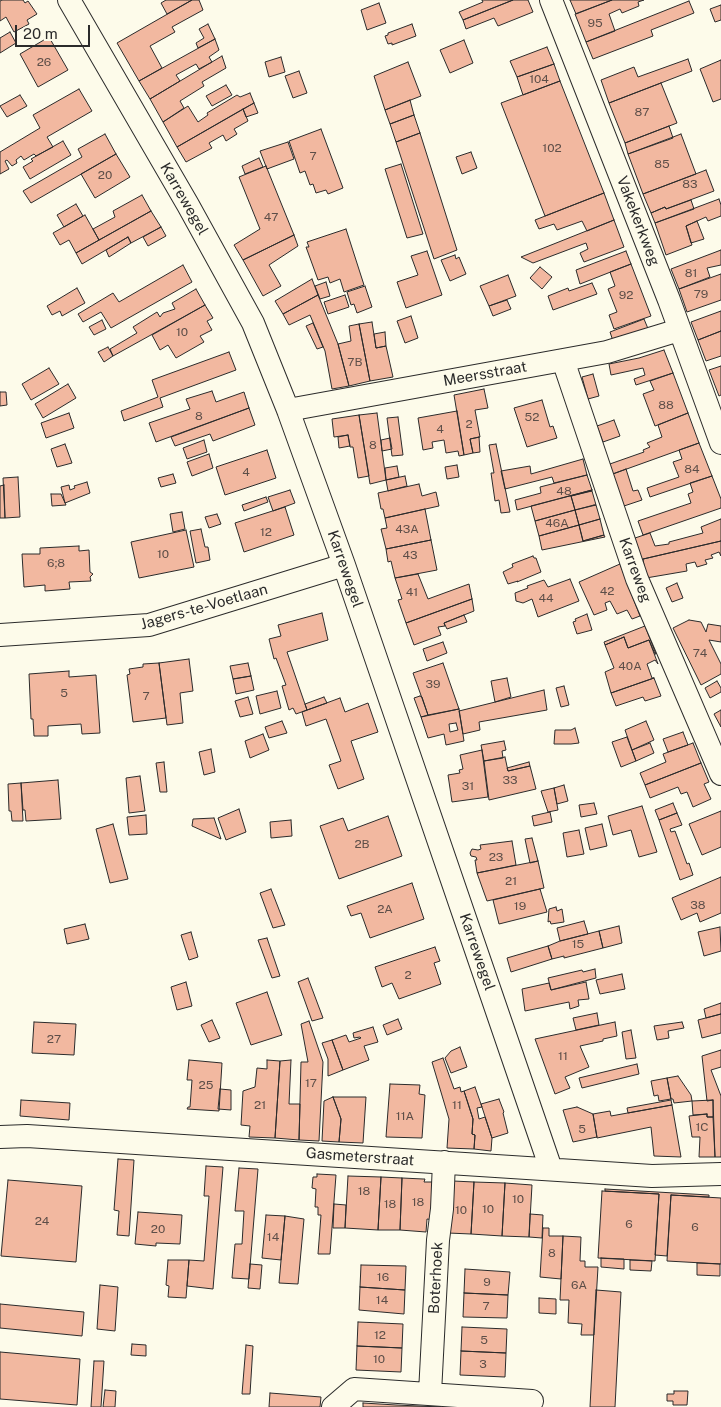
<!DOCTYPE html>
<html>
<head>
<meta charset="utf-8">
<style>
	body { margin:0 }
	#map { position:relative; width:721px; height:1407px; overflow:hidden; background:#fdfbea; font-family:"Public Sans",sans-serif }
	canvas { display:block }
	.scale { position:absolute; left:15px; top:25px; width:75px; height:22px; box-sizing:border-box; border:2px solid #2b2b2b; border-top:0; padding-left:6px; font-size:15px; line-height:18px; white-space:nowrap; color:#2b2b2b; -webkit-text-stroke:4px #fdfbea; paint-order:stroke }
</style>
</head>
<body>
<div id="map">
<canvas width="721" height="1407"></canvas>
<div class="scale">20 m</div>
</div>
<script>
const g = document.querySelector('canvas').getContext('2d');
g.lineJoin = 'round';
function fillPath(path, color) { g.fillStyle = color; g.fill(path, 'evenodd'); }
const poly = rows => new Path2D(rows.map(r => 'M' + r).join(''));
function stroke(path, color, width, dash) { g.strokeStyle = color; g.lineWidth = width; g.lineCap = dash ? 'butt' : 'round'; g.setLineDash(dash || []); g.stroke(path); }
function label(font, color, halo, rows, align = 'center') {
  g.font = font + ' "Public Sans",sans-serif'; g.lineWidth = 4; g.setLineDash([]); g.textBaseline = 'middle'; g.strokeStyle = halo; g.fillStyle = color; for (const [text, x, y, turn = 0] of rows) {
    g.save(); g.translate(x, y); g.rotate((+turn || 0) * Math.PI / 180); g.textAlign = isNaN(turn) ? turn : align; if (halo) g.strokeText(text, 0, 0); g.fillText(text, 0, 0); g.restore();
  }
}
const building = poly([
	[2,0,23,0,25,3,28,1,37,14,27,20,29,24,14,32,6,17,0,21,0,1,2,0],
	[166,0,192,0,167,14,161,3,166,0],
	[192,0,199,0,203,10,172,27,175,32,150,46,162,68,139,81,117,43,192,0],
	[482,0,513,0,463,20,459,12,483,2,482,0],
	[513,0,528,0,533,12,498,26,494,18,466,29,463,20,513,0],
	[570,0,612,0,576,14,570,0],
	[612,0,644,0,638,2,639,6,622,13,620,9,609,14,615,31,586,42,575,14,612,0],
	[689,1,694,13,651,30,653,36,593,59,586,42,689,1],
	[379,3,386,23,367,30,361,10,379,3],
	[721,5,721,20,715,22,710,9,721,5],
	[208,24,215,39,198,48,196,43,204,38,199,29,208,24],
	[412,24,416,36,392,45,392,43,388,44,385,36,388,35,388,33,412,24],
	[10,32,16,43,0,53,0,38,10,32],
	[49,37,68,70,38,87,20,54,49,37],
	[215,39,219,50,209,57,212,62,199,69,196,64,176,75,180,81,150,99,139,81,215,39],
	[464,40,473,63,450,73,440,50,464,40],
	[547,47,554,64,517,77,510,61,547,47],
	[222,56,226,68,202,82,204,86,180,101,184,108,163,122,150,99,222,56],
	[281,57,285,72,269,77,265,62,281,57],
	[688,59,692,71,609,103,601,80,634,67,638,77,688,59],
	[721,60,721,99,713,102,700,69,721,60],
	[408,62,421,96,385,110,374,76,408,62],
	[554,64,560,81,523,95,517,77,554,64],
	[299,71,307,93,293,98,285,76,299,71],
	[560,81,604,193,545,216,501,103,560,81],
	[661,83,677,123,625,143,609,103,661,83],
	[226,85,232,95,212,106,206,96,226,85],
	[79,89,92,111,47,137,53,147,36,156,34,154,24,160,21,156,16,160,17,163,12,166,7,160,5,161,9,169,0,174,0,152,40,128,33,115,79,89],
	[250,93,254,103,177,147,163,122,188,106,198,122,208,115,207,113,237,95,240,97,250,93],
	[20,95,27,106,7,117,0,106,20,95],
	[410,100,414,115,390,124,385,110,410,100],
	[254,103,258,113,246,117,243,109,254,103],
	[243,109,248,121,234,129,237,134,226,141,223,135,209,143,212,148,186,162,177,147,243,109],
	[414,115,420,133,396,142,390,124,414,115],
	[669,126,673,138,628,154,625,143,669,126],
	[321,129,343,188,328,194,326,190,316,193,313,184,310,185,305,171,300,173,289,141,321,129],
	[420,133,457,250,434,259,396,142,420,133],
	[105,134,116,154,31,203,23,191,82,157,78,149,105,134],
	[681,134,696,174,643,194,628,154,681,134],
	[63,141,71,155,30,179,23,167,33,161,31,159,63,141],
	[288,142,294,159,267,169,260,151,288,142],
	[471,152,477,168,462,174,456,157,471,152],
	[116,154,130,177,95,198,81,174,116,154],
	[259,158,263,167,245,174,242,166,259,158],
	[401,164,423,234,407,238,385,169,401,164],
	[266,166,294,235,243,260,234,245,260,229,239,177,266,166],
	[706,170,714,191,666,209,665,207,651,213,643,194,706,170],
	[604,193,614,220,587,231,582,221,557,230,554,224,539,229,535,220,604,193],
	[142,195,151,211,99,240,93,229,115,217,113,211,142,195],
	[719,199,721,205,721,216,708,221,706,217,686,226,692,245,666,255,655,223,719,199],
	[691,200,694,209,655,223,651,213,665,207,666,209,691,200],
	[76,204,83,216,64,227,57,215,76,204],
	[151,211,161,227,131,243,128,237,82,264,76,253,151,211],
	[85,215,99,240,76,253,69,240,60,245,53,233,85,215],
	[614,220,624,247,584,262,580,253,588,249,586,243,533,263,521,257,614,220],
	[697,221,704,239,691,243,686,226,697,221],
	[161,227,166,236,148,246,143,237,161,227],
	[346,229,364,285,344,292,340,279,330,283,328,277,318,280,306,247,309,247,307,242,346,229],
	[294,235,298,246,269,265,281,286,263,296,243,260,294,235],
	[128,237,131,243,109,257,106,250,128,237],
	[721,250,721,265,707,268,710,277,679,289,671,269,721,250],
	[427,251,442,295,406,308,397,282,418,275,411,256,427,251],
	[626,251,631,264,580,284,576,270,626,251],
	[455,255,456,259,459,257,466,274,450,281,441,260,455,255],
	[631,264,651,316,614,329,609,315,617,312,608,289,615,286,610,272,631,264],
	[183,265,192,282,111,328,101,312,83,322,78,314,113,293,119,302,183,265],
	[540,267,552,277,542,289,530,278,540,267],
	[721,274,721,300,687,312,679,289,721,274],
	[508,275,516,296,489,306,480,286,508,275],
	[312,279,318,295,283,314,275,301,312,279],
	[326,282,330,296,320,299,315,286,326,282],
	[592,283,597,294,553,310,548,296,568,288,569,291,592,283],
	[365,286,372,307,357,313,354,304,351,305,347,292,365,286],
	[77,288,85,303,62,316,60,311,52,315,47,306,77,288],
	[196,289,205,305,113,356,110,349,137,333,133,327,157,312,160,317,163,313,175,309,172,303,196,289],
	[318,295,338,344,349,386,332,389,325,351,310,315,289,325,283,314,318,295],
	[345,295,349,307,328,314,324,302,345,295],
	[507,300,511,309,493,316,489,306,507,300],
	[205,305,213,318,207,321,212,330,200,336,204,342,176,358,168,345,160,350,152,335,205,305],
	[721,311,721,331,698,340,691,322,721,311],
	[411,316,418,338,405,343,397,321,411,316],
	[644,319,649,331,613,341,610,332,644,319],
	[102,320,106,329,94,335,89,327,102,320],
	[372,322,376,348,386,346,393,377,370,381,359,324,372,322],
	[313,323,323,347,317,349,306,326,313,323],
	[359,324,370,381,349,386,338,344,351,341,349,326,359,324],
	[721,331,721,356,706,361,698,340,721,331],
	[385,332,386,346,376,348,374,334,385,332],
	[108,347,113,356,104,362,98,352,108,347],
	[664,350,673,373,636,385,634,379,645,375,643,368,611,375,609,364,639,358,664,350],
	[229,352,236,370,160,398,163,407,124,421,121,411,158,397,152,380,229,352],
	[721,366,721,395,719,396,709,370,721,366],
	[49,368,59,384,31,400,22,384,49,368],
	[673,373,688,413,655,426,643,394,654,390,650,381,673,373],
	[593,374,599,396,588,399,582,377,593,374],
	[68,384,76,398,43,418,35,404,68,384],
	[484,389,488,408,475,410,480,437,470,439,473,453,464,455,454,395,484,389],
	[212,391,216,402,244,392,249,408,156,442,149,423,190,409,186,399,212,391],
	[0,392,6,392,7,405,0,406,0,392],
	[542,400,550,427,553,426,557,438,527,447,514,408,542,400],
	[249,408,255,425,213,441,210,434,175,446,171,437,249,408],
	[457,411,464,455,459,456,458,451,446,453,444,440,432,442,433,448,423,450,418,418,457,411],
	[69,413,74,428,46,438,41,423,69,413],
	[377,413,386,480,370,484,359,415,377,413],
	[688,413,699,443,610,475,607,465,644,452,643,450,650,447,647,443,662,437,658,425,688,413],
	[359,415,369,476,358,478,353,447,350,447,348,435,334,437,332,419,359,415],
	[398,417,403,455,392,456,387,418,398,417],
	[614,420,620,436,603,442,597,426,614,420],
	[348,435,350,446,339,448,338,437,348,435],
	[479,437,480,452,473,453,470,439,479,437],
	[390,438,392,449,382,451,381,440,390,438],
	[204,440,207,452,187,459,183,448,204,440],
	[699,443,712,476,650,497,647,488,679,477,673,462,682,459,679,450,699,443],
	[65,444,72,463,57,467,51,449,65,444],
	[496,444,510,512,501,513,499,500,495,501,491,473,494,473,489,445,496,444],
	[267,450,276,478,225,495,216,467,267,450],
	[209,454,213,468,192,476,187,462,209,454],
	[583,459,587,475,554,483,552,477,505,489,501,471,530,466,531,474,583,459],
	[457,465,459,477,447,479,445,467,457,465],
	[397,466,399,477,386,480,385,468,397,466],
	[626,469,633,491,638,490,642,500,621,507,610,475,626,469],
	[173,474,176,483,161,487,158,478,173,474],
	[587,475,592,490,517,510,515,500,541,493,540,487,587,475],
	[405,476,407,486,388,491,386,480,405,476],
	[712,476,721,499,721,508,643,535,638,521,691,503,688,494,693,492,690,483,712,476],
	[18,477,20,517,5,518,3,478,18,477],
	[87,482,90,493,65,503,61,487,69,485,70,490,75,488,74,486,87,482],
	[419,484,422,496,436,492,439,506,385,518,383,509,381,509,378,493,419,484],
	[4,485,5,518,0,518,0,486,4,485],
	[290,490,295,503,273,511,268,497,290,490],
	[592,490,592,491,571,496,575,510,535,521,531,506,592,490],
	[590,491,592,491,596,505,575,510,571,496,590,491],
	[51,494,61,494,66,505,52,506,51,494],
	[266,497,268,502,244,511,242,505,266,497],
	[594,505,596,505,600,519,579,525,575,510,594,505],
	[285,507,294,535,244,552,235,523,285,507],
	[425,509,431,540,386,549,381,529,387,528,385,518,425,509],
	[575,510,579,525,539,536,535,521,575,510],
	[182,512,185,529,173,532,170,514,182,512],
	[217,514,221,524,209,528,205,517,217,514],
	[600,519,604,535,583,541,579,525,600,519],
	[721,519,721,541,639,560,632,539,650,533,655,546,669,544,669,542,703,533,701,527,721,519],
	[579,525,583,541,604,535,605,537,542,550,539,536,579,525],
	[201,529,205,547,208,547,210,560,196,563,190,531,201,529],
	[186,530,194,567,139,578,131,542,186,530],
	[431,540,437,570,395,578,391,561,388,562,386,549,431,540],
	[721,541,721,556,719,552,711,555,713,558,705,560,707,564,697,567,695,562,686,564,687,571,646,578,643,559,721,541],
	[79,546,79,551,89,550,90,572,93,574,90,577,91,581,69,582,70,589,45,591,45,585,24,587,22,554,40,554,40,548,79,546],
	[533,556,534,558,536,558,541,572,517,582,518,581,508,584,503,572,513,567,512,564,533,556],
	[620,564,640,616,632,619,627,610,617,614,610,601,605,603,607,610,594,615,579,582,620,564],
	[418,574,428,599,469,584,472,599,406,623,398,600,402,599,395,578,418,574],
	[570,579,579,601,538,617,532,599,523,603,516,601,515,593,528,588,527,586,544,580,548,587,570,579],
	[677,583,683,598,672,602,666,588,677,583],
	[472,599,474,611,444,623,445,626,438,627,441,635,414,645,406,623,472,599],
	[322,613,328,640,287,652,307,710,296,714,293,708,289,710,282,686,286,685,276,658,274,659,269,639,281,636,278,625,322,613],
	[587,614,592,630,577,634,573,622,576,621,575,619,587,614],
	[464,615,467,622,447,629,444,623,464,615],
	[689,620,701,622,706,632,708,624,721,626,721,642,709,640,721,664,721,674,701,685,673,628,689,620],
	[645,626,656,654,655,654,649,640,628,648,624,637,605,645,604,642,645,626],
	[624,637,628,648,649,640,658,664,655,660,647,664,652,678,654,678,611,693,605,672,614,668,605,645,624,637],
	[443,642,447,653,427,661,423,649,443,642],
	[189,659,193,691,180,693,183,723,167,725,159,663,189,659],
	[159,663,166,718,133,722,127,675,130,674,129,669,143,667,143,664,159,663],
	[248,663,251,676,233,679,230,666,248,663],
	[443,663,459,709,428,715,413,673,443,663],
	[69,671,69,677,96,675,100,733,82,734,81,724,48,726,48,736,34,736,33,719,31,719,29,674,69,671],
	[251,676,254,690,236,694,233,679,251,676],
	[507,678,511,697,495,702,491,681,507,678],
	[654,678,661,696,645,701,643,697,616,706,611,693,654,678],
	[717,681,721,688,721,692,710,698,705,688,717,681],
	[564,686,569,705,561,707,556,688,564,686],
	[544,690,547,710,479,722,480,730,463,734,459,711,544,690],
	[277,691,281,708,260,714,256,696,277,691],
	[420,696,422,697,428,715,421,717,414,698,420,696],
	[248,697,253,714,240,717,235,701,248,697],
	[324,697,327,703,307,710,305,704,324,697],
	[340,698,345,712,368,703,378,732,351,741,364,779,338,789,329,765,341,761,326,719,306,726,302,712,340,698],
	[459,709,464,741,446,745,444,734,428,738,421,717,459,709],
	[456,723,458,730,450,732,449,724,456,723],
	[721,710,721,727,714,714,721,710],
	[282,721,287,733,269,738,265,727,282,721],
	[646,721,654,740,632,750,625,730,646,721],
	[575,728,579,743,571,744,554,744,555,730,571,730,575,728],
	[683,732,688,745,668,752,663,739,683,732],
	[263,734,269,750,250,758,245,741,263,734],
	[627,737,636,761,621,767,612,742,627,737],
	[504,741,506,750,502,751,503,758,484,761,481,745,504,741],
	[650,743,654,753,636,761,632,750,650,743],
	[693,743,701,763,645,785,640,773,666,762,663,754,693,743],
	[211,749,215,772,204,775,199,752,211,749],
	[482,750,488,797,452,802,448,775,460,773,459,770,463,769,460,755,482,750],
	[505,757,508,771,530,766,536,789,489,800,484,761,505,757],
	[164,762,167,792,160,792,156,763,164,762],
	[529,762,530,766,508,771,507,768,529,762],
	[701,763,709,782,704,784,711,799,693,807,687,792,681,794,678,787,650,798,645,785,701,763],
	[140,776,145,811,129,813,126,778,140,776],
	[58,780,61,819,26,821,25,810,23,810,21,783,58,780],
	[21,783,23,821,12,821,11,811,9,811,8,784,21,783],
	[564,785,568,801,557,804,554,788,564,785],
	[554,788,558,810,548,812,541,791,554,788],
	[594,803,597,814,581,817,579,805,594,803],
	[673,803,677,813,659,820,655,810,673,803],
	[642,806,657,852,639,857,631,830,613,835,608,816,642,806],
	[239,809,246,832,226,840,218,818,239,809],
	[721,811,721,847,702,855,689,824,721,811],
	[550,812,552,822,534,826,532,816,550,812],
	[677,813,682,825,670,829,671,832,675,831,687,864,689,863,693,875,680,880,659,820,677,813],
	[146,815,147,834,129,835,127,817,146,815],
	[388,816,402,856,339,879,320,826,343,818,348,831,388,816],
	[214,818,221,839,192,826,193,819,214,818],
	[291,820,292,836,271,838,270,822,291,820],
	[113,824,128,879,110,883,96,829,113,824],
	[602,824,607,846,590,850,585,828,602,824],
	[579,830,584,854,567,857,563,833,579,830],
	[532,838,538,861,530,863,525,839,532,838],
	[512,841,516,865,477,873,475,860,477,860,476,857,471,856,470,853,472,849,478,850,481,849,480,845,512,841],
	[538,861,544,888,487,901,477,873,538,861],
	[721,877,721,913,700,922,697,913,681,920,672,898,721,877],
	[412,883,424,919,370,938,361,913,351,916,347,906,412,883],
	[271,889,285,925,273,928,260,893,271,889],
	[540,889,547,912,499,924,493,900,540,889],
	[556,907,557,911,562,909,564,922,551,924,550,921,548,922,549,909,556,907],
	[584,921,588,934,560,941,557,928,584,921],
	[85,924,89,939,67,944,64,929,85,924],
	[619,926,622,943,603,948,599,931,619,926],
	[720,927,721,951,704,956,698,932,720,927],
	[599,931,603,948,564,958,564,956,552,959,548,946,560,941,599,931],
	[191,932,198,957,189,960,181,935,191,932],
	[267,938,280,976,272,978,258,940,267,938],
	[548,946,552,959,511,972,507,958,548,946],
	[435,947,440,961,434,963,441,984,399,999,392,983,382,987,375,967,435,947],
	[595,969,596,978,551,990,548,978,582,970,583,972,595,969],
	[622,974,625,989,600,994,596,980,622,974],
	[308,978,323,1018,312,1021,298,982,308,978],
	[186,982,192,1006,177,1010,171,987,186,982],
	[586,982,589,999,578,1000,579,1006,570,1009,569,1002,525,1011,522,989,549,983,551,990,586,982],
	[267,992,282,1035,251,1045,236,1003,267,992],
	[721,1003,721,1014,706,1018,704,1009,721,1003],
	[597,1013,599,1025,576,1030,573,1018,597,1013],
	[721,1014,721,1033,702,1038,698,1020,721,1014],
	[398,1019,402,1029,387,1035,383,1025,398,1019],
	[212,1020,220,1038,209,1042,201,1025,212,1020],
	[309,1021,323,1062,319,1141,299,1140,301,1062,308,1062,301,1024,309,1021],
	[34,1022,76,1024,74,1055,32,1053,34,1022],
	[615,1022,617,1036,603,1039,603,1041,580,1046,589,1067,565,1077,570,1088,555,1094,535,1039,615,1022],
	[682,1022,684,1028,668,1031,669,1038,657,1040,654,1026,682,1022],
	[373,1027,378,1042,364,1046,369,1060,343,1070,332,1040,346,1035,349,1042,361,1038,360,1037,354,1038,353,1033,373,1027],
	[631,1030,636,1058,626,1059,622,1032,631,1030],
	[332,1040,343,1070,328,1076,328,1059,322,1043,332,1040],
	[460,1047,467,1067,451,1073,445,1058,451,1051,460,1047],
	[721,1050,721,1067,711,1070,721,1096,721,1157,715,1157,713,1100,707,1101,702,1056,721,1050],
	[443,1058,454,1089,460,1087,461,1092,464,1091,473,1119,472,1134,475,1135,474,1149,447,1148,449,1119,432,1062,443,1058],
	[189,1060,222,1063,219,1111,187,1109,188,1107,190,1107,192,1080,187,1080,189,1060],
	[267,1060,280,1061,275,1138,249,1137,250,1126,241,1125,243,1091,255,1087,257,1068,267,1069,267,1060],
	[291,1060,289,1104,300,1104,299,1140,275,1138,280,1061,291,1060],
	[637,1064,639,1074,582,1088,579,1078,637,1064],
	[678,1076,691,1095,692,1101,674,1103,673,1099,671,1099,667,1078,678,1076],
	[667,1078,671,1099,659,1101,658,1095,654,1096,651,1081,667,1078],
	[390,1084,420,1085,419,1094,425,1095,422,1138,386,1137,390,1084],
	[475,1087,482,1107,477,1108,479,1119,485,1117,492,1138,491,1151,474,1149,475,1135,472,1134,473,1119,464,1091,475,1087],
	[220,1089,231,1090,231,1110,218,1109,220,1089],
	[333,1097,366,1097,363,1143,339,1142,341,1119,333,1097],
	[333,1097,341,1119,339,1142,322,1141,324,1101,333,1097],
	[499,1099,504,1112,503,1113,508,1133,492,1138,481,1104,499,1099],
	[21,1100,70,1103,69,1120,20,1116,21,1100],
	[671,1100,672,1105,628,1113,627,1108,671,1100],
	[713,1100,713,1117,707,1117,707,1114,693,1115,692,1101,713,1100],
	[672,1105,681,1157,654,1156,651,1127,597,1138,593,1114,610,1111,611,1116,672,1105],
	[577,1107,593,1114,597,1137,573,1142,563,1110,577,1107],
	[707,1114,707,1117,713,1117,715,1157,699,1157,700,1137,692,1137,689,1116,707,1114],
	[118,1159,134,1160,129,1236,117,1235,119,1211,114,1210,118,1159],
	[206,1166,223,1167,213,1289,187,1286,189,1260,204,1261,209,1196,204,1196,206,1166],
	[239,1168,258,1169,249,1279,232,1278,235,1244,242,1244,244,1211,235,1211,239,1168],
	[317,1174,336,1175,330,1254,318,1254,321,1215,318,1215,318,1207,315,1207,316,1189,312,1188,313,1177,317,1177,317,1174],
	[348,1176,381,1177,378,1230,345,1228,348,1176],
	[381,1177,402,1178,400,1230,378,1230,381,1177],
	[402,1178,423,1179,425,1179,424,1182,437,1182,434,1220,427,1219,426,1232,400,1230,402,1178],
	[8,1180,82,1186,76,1262,1,1256,8,1180],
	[453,1181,474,1182,471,1234,448,1233,453,1181],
	[474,1182,505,1183,502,1236,471,1234,474,1182],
	[505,1183,532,1185,529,1237,502,1236,505,1183],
	[605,1189,709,1195,709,1197,671,1195,667,1256,655,1255,659,1194,605,1191,605,1189],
	[602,1191,659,1194,655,1261,598,1258,602,1191],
	[671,1195,721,1198,721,1264,667,1261,671,1195],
	[334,1204,346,1205,345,1228,333,1228,334,1204],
	[138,1212,182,1215,180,1244,156,1243,156,1246,135,1244,138,1212],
	[530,1214,543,1215,542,1238,529,1237,530,1214],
	[266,1215,285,1216,281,1260,262,1258,266,1215],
	[285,1216,304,1219,298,1284,279,1283,285,1216],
	[543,1228,549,1228,549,1236,563,1236,561,1279,540,1277,543,1228],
	[563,1236,581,1237,580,1261,585,1261,585,1267,598,1267,594,1335,581,1335,582,1324,568,1323,569,1300,560,1300,563,1236],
	[601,1258,624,1259,624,1269,601,1267,601,1258],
	[168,1260,189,1260,186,1298,168,1297,169,1286,166,1285,168,1260],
	[630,1260,652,1261,651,1271,630,1270,630,1260],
	[697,1263,720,1264,720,1276,697,1275,697,1263],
	[250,1264,262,1265,260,1289,248,1288,250,1264],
	[361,1265,406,1266,405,1290,360,1287,361,1265],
	[465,1269,510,1272,508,1295,464,1293,465,1269],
	[100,1285,118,1287,115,1331,97,1329,100,1285],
	[360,1287,405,1290,404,1314,359,1310,360,1287],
	[596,1290,621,1292,615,1407,590,1407,596,1290],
	[464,1293,508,1295,507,1318,463,1317,464,1293],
	[539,1298,556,1299,556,1314,539,1313,539,1298],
	[0,1304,84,1312,82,1336,0,1328,0,1304],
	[358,1322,403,1324,402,1348,357,1346,358,1322],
	[462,1327,507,1329,506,1353,461,1351,462,1327],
	[132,1344,146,1345,146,1356,131,1355,132,1344],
	[246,1345,253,1346,250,1394,242,1394,246,1345],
	[357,1346,402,1348,401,1372,356,1370,357,1346],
	[461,1351,506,1353,505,1377,460,1375,461,1351],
	[0,1352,80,1359,77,1405,0,1399,0,1352],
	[94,1361,104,1361,101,1407,91,1407,94,1361],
	[105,1390,116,1391,115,1407,103,1407,105,1390],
	[674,1391,688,1391,687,1405,673,1405,673,1401,667,1401,667,1394,674,1394,674,1391],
	[270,1393,321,1397,320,1407,269,1407,270,1393],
	[363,1403,396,1405,441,1407,363,1407,363,1403]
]);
fillPath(building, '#f2b8a0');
stroke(building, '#2b2b2b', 1);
const street = poly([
	[69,0,188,205,253,323,288,410,344,565,551,1169],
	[551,0,669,300,721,443],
	[563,360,637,579,721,774],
	[288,410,607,352,679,330],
	[0,635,149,625,344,565],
	[0,1137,27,1136,652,1176,721,1174],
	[430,1393,438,1240,442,1209,444,1162],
	[333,1407,354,1389,532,1401]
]);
stroke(street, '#2b2b2b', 24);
stroke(street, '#fdfbea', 22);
label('12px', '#5d4e48', null, [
	["95",595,23],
	["26",44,62],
	["104",539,79],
	["87",642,112],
	["102",552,148],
	["7",313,156],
	["85",662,164],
	["20",105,175],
	["83",690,184],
	["47",271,217],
	["81",691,273],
	["79",701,294],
	["92",626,295],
	["10",182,332],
	["7B",355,362],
	["88",666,405],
	["8",199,416],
	["52",532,417],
	["2",469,424],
	["4",440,429],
	["8",373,445],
	["84",692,469],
	["4",246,472],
	["48",564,491],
	["46A",557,523],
	["43A",407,529],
	["12",266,532],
	["10",163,554],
	["43",410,555],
	["6;8",56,563],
	["42",607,591],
	["41",412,592],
	["44",546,598],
	["74",700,653],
	["40A",630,666],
	["39",433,684],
	["5",64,693],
	["7",146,696],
	["33",510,780],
	["31",468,786],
	["2B",362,844],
	["23",496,857],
	["21",511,881],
	["38",698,905],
	["19",520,906],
	["2A",385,909],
	["15",578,944],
	["2",408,975],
	["27",54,1039],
	["11",563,1056],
	["17",311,1083],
	["25",206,1085],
	["21",260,1105],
	["11",457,1105],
	["11A",405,1116],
	["1C",702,1127],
	["5",582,1129],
	["18",364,1191],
	["10",518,1199],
	["18",418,1202],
	["18",390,1204],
	["10",488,1209],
	["10",461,1210],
	["24",42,1221],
	["6",629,1224],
	["6",695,1227],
	["20",158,1229],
	["14",273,1237],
	["8",552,1253],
	["16",383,1277],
	["9",487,1282],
	["6A",579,1285],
	["14",382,1300],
	["7",486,1306],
	["12",380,1335],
	["5",484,1340],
	["10",379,1359],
	["3",483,1364]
]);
label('15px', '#2b2b2b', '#fdfbea', [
	["Karrewegel",184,199,60],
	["Vakekerkweg",638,221,69],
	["Meersstraat",485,374,-10],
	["Karrewegel",345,569,71],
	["Karreweg",635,570,70],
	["Jagers-te-Voetlaan",204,607,-16],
	["Karrewegel",477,952,71],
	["Gasmeterstraat",360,1157,4],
	["Boterhoek",436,1278,-87]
]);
</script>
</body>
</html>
